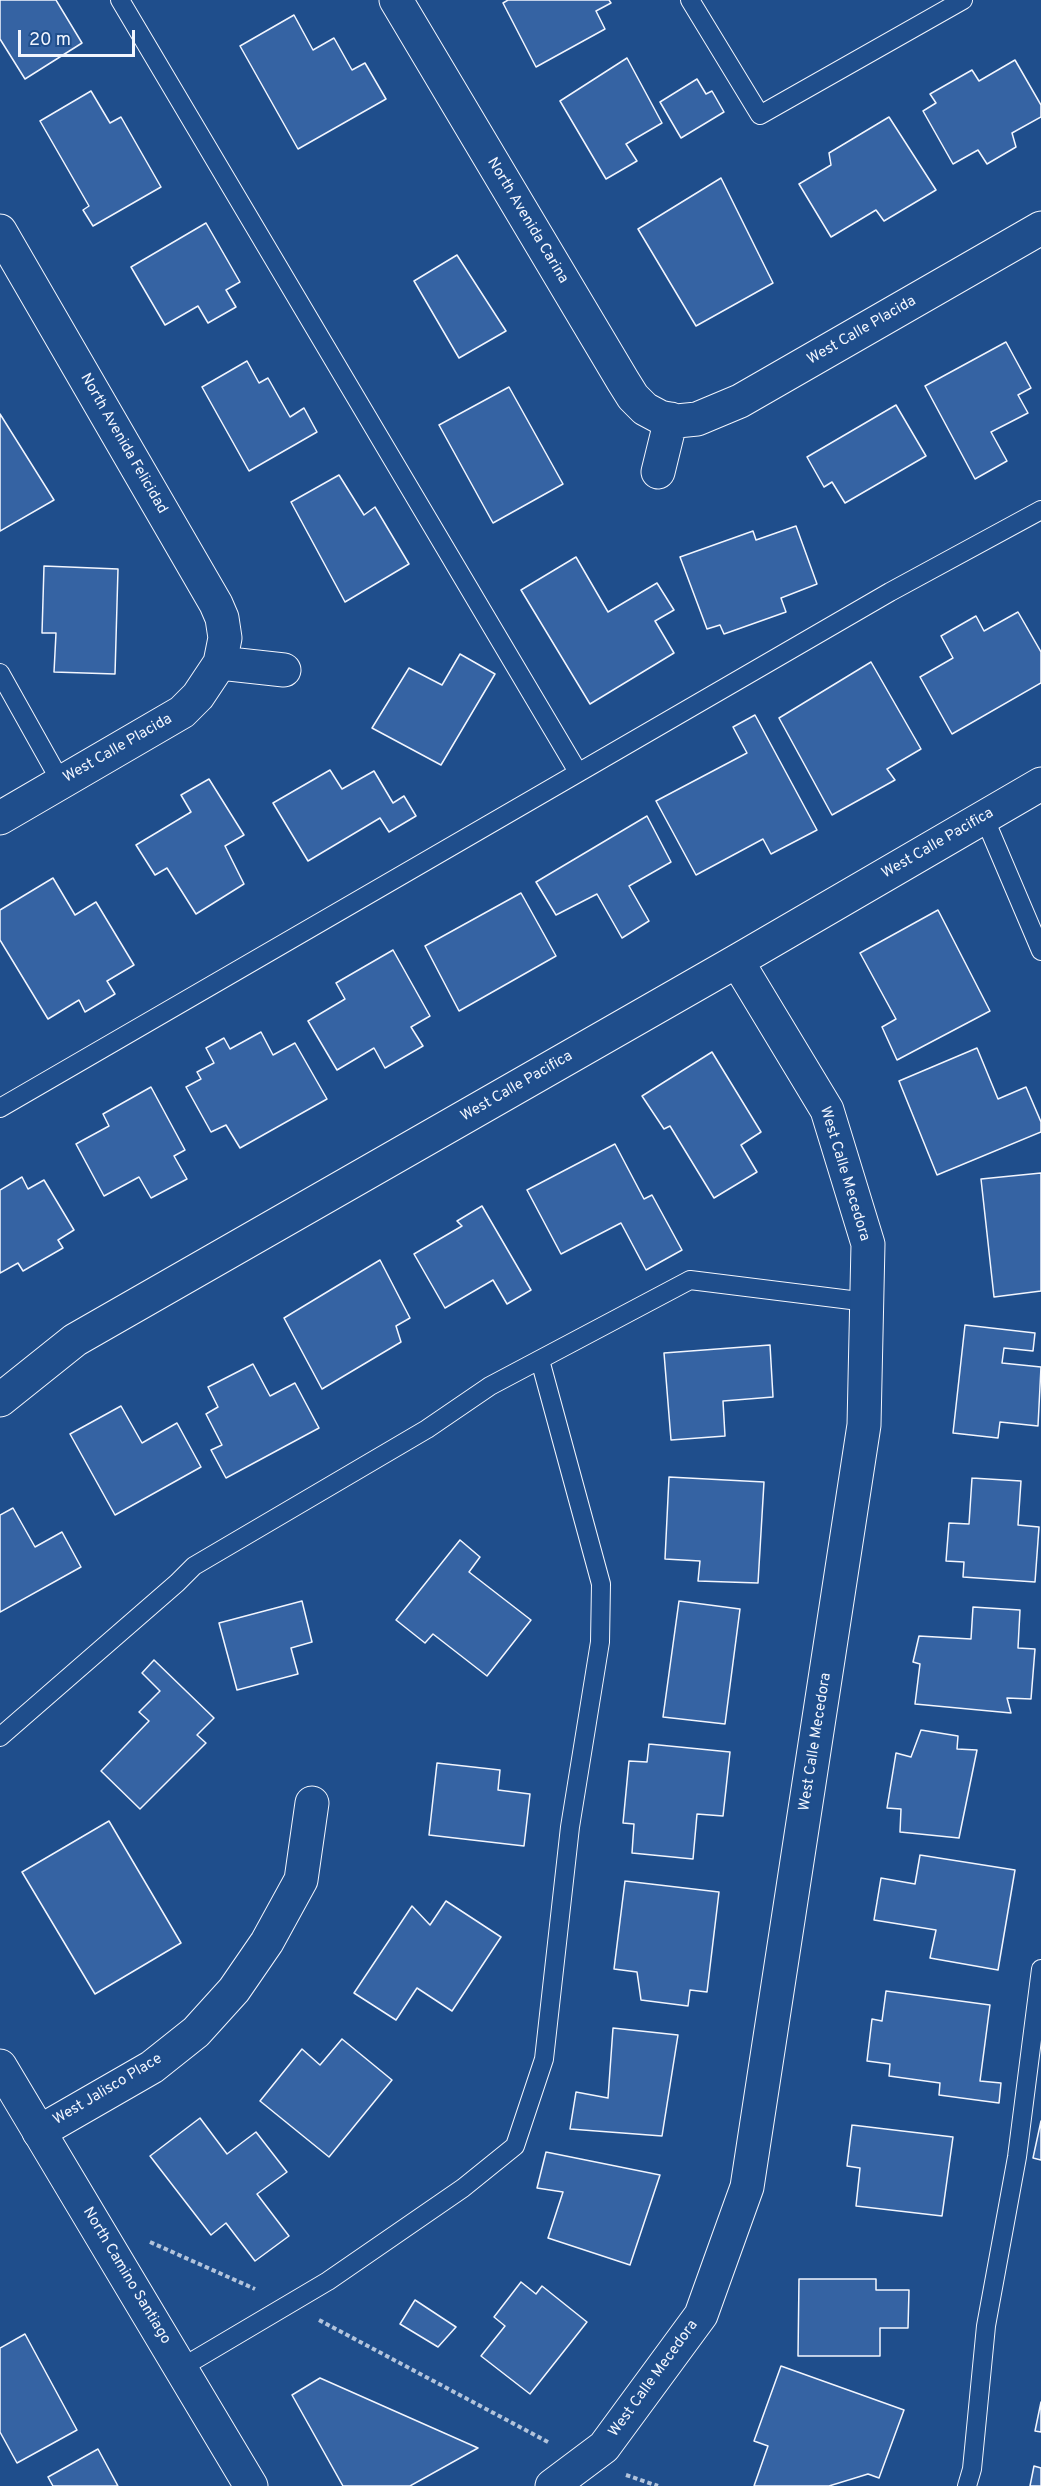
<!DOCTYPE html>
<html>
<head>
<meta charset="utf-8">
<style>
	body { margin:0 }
	#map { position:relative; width:1041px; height:2486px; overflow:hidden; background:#1f4e8c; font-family:Overpass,sans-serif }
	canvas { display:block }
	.scale { position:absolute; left:18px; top:30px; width:117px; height:27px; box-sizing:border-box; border:3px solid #f2f6ff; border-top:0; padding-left:8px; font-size:18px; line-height:21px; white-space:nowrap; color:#f2f6ff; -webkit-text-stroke:4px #1f4e8c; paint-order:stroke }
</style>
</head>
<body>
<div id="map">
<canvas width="1041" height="2486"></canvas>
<div class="scale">20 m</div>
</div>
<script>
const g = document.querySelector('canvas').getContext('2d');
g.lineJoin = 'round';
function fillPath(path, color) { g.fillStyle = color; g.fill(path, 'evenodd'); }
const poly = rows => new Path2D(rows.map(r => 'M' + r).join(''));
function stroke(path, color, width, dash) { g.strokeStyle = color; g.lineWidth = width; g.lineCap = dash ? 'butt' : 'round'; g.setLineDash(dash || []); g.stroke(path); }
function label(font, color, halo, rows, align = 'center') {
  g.font = font + ' Overpass,sans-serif'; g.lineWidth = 4.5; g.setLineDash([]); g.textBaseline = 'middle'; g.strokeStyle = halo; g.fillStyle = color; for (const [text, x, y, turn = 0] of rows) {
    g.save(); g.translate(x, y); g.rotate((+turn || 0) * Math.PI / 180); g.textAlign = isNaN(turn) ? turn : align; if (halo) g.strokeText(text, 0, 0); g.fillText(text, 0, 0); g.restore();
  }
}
const building = poly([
	[0,0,56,0,82,43,25,79,0,39,0,0],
	[508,0,609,0,611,3,596,11,605,29,536,67,503,3,508,0],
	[294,15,313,50,334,38,352,70,365,63,386,99,298,149,240,46,294,15],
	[627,58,662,123,626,144,637,161,606,179,560,101,627,58],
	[1015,60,1041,105,1041,117,1012,133,1016,147,987,164,978,150,953,164,923,111,936,103,930,94,972,70,979,81,1015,60],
	[697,79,706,94,712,91,724,112,681,138,660,102,697,79],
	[91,91,110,123,121,117,161,187,93,226,83,210,89,206,40,121,91,91],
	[889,117,936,190,884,221,876,210,831,237,799,184,831,165,829,153,889,117],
	[721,178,773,283,696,326,638,229,721,178],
	[206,223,240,282,226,290,236,307,208,323,198,306,165,325,131,267,206,223],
	[457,255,506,331,459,358,414,281,457,255],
	[1006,342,1031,388,1018,395,1028,413,991,432,1007,461,975,479,925,386,1006,342],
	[247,361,259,383,268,378,290,417,304,408,317,432,249,471,202,387,247,361],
	[509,387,563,484,493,523,439,425,509,387],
	[896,405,926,456,845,503,832,482,824,487,807,457,896,405],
	[0,414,54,500,0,531,0,414],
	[339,475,364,515,375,507,409,564,345,602,291,502,339,475],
	[796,526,817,584,781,598,786,612,724,634,720,625,707,629,680,557,753,531,756,540,796,526],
	[576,557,608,612,657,583,674,610,655,621,674,653,590,704,521,590,576,557],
	[44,566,118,569,115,674,54,672,56,633,42,633,44,566],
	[1018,612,1041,652,1041,683,952,734,920,677,953,658,941,636,976,616,984,631,1018,612],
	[460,654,495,674,441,765,372,728,409,668,442,685,460,654],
	[871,662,921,749,887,769,895,780,832,815,779,718,871,662],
	[755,715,817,830,771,854,763,839,696,875,656,801,747,753,733,727,755,715],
	[330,770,342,789,374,771,393,803,404,796,416,816,389,832,380,818,308,861,273,803,330,770],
	[209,779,244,835,225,846,244,884,196,914,167,868,155,875,136,845,191,812,181,795,209,779],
	[647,816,671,862,629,886,649,921,622,938,597,894,556,915,536,882,647,816],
	[53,878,75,915,96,902,134,965,107,981,115,994,85,1012,79,1000,48,1019,0,940,0,910,53,878],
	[521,893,556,956,459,1011,425,946,521,893],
	[938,910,990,1011,897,1060,882,1027,896,1019,860,953,938,910],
	[393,950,430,1016,411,1027,423,1046,385,1068,374,1048,337,1070,308,1021,345,999,336,983,393,950],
	[261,1032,273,1055,295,1043,327,1099,240,1148,226,1125,211,1132,186,1087,201,1079,197,1072,214,1063,206,1048,224,1038,230,1049,261,1032],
	[977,1048,998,1099,1026,1087,1041,1122,1041,1132,937,1175,899,1081,977,1048],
	[712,1052,761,1132,741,1145,757,1172,714,1198,670,1126,664,1129,642,1096,712,1052],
	[151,1087,185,1150,174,1156,187,1179,151,1198,139,1177,104,1196,76,1144,109,1126,103,1114,151,1087],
	[615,1144,644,1199,652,1195,682,1250,646,1270,621,1223,561,1254,527,1190,615,1144],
	[1041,1173,1041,1291,994,1297,981,1179,1041,1173],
	[22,1177,28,1189,44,1180,74,1230,58,1240,63,1248,23,1271,18,1263,0,1273,0,1190,22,1177],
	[482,1206,531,1290,507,1304,493,1280,445,1308,414,1254,462,1226,457,1221,482,1206],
	[380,1260,410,1318,396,1326,401,1342,322,1389,284,1318,380,1260],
	[965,1325,1035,1333,1033,1351,1004,1348,1002,1363,1041,1367,1038,1426,1000,1422,998,1438,953,1433,965,1325],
	[770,1345,773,1397,723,1401,725,1436,671,1440,664,1353,770,1345],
	[253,1364,270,1396,295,1383,319,1428,226,1478,211,1450,222,1445,206,1414,218,1407,208,1387,253,1364],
	[121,1406,142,1443,177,1423,201,1467,115,1515,70,1434,121,1406],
	[669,1477,764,1482,758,1583,698,1581,700,1561,665,1559,669,1477],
	[972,1478,1021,1481,1018,1525,1039,1527,1035,1582,963,1577,964,1562,946,1561,949,1523,969,1524,972,1478],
	[13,1508,35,1547,62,1532,81,1567,0,1612,0,1515,13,1508],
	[460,1540,480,1557,469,1572,531,1620,487,1676,433,1634,425,1643,396,1620,460,1540],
	[302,1601,312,1642,291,1648,298,1674,237,1690,219,1623,302,1601],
	[679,1601,740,1609,725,1724,663,1717,679,1601],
	[973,1607,1020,1610,1018,1648,1035,1649,1031,1699,1007,1698,1011,1713,915,1704,920,1664,913,1662,919,1636,971,1639,973,1607],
	[154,1660,214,1718,197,1735,206,1743,140,1809,101,1771,149,1721,139,1712,160,1691,142,1673,154,1660],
	[921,1730,958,1736,957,1749,977,1750,959,1838,900,1832,901,1809,887,1808,896,1753,911,1757,921,1730],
	[649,1744,730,1752,723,1816,697,1814,693,1859,632,1853,634,1824,623,1823,629,1761,647,1762,649,1744],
	[437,1763,500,1770,498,1790,530,1794,524,1846,429,1835,437,1763],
	[109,1821,181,1943,95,1994,22,1872,109,1821],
	[920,1855,1015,1870,998,1970,930,1958,936,1930,874,1920,881,1878,915,1884,920,1855],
	[625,1881,719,1892,707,1992,690,1990,688,2006,641,2000,637,1972,614,1969,625,1881],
	[446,1901,501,1937,452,2011,417,1988,396,2020,354,1993,412,1906,430,1925,446,1901],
	[886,1991,990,2005,980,2081,1001,2083,999,2103,939,2095,940,2083,889,2076,890,2064,867,2061,872,2019,882,2021,886,1991],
	[613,2028,678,2035,662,2136,570,2129,576,2092,608,2098,613,2028],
	[342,2039,392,2080,329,2157,260,2101,302,2049,320,2065,342,2039],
	[200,2118,227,2154,256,2132,287,2172,257,2194,289,2236,255,2261,226,2223,211,2235,150,2156,200,2118],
	[1041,2121,1041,2160,1033,2158,1041,2121],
	[852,2125,953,2137,942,2216,856,2206,860,2168,847,2166,852,2125],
	[546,2152,660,2175,630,2265,548,2238,563,2192,537,2188,546,2152],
	[799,2279,876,2279,876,2290,909,2290,908,2328,880,2328,880,2356,798,2356,799,2279],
	[521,2282,536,2294,542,2286,587,2322,530,2394,481,2356,505,2326,494,2317,521,2282],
	[415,2300,456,2327,438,2347,400,2324,415,2300],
	[25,2334,77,2430,17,2463,0,2432,0,2348,25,2334],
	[781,2366,904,2410,879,2478,868,2474,829,2486,754,2486,768,2446,754,2441,781,2366],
	[320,2378,478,2448,410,2486,343,2486,292,2395,320,2378],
	[1041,2402,1041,2432,1035,2431,1041,2402],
	[98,2449,118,2486,53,2486,48,2477,98,2449],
	[1034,2466,1041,2468,1041,2486,1030,2486,1034,2466]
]);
fillPath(building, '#3563a3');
stroke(building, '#f2f6ff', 1.5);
const lane = poly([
	[120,0,578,772],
	[690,0,760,115,963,0],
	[0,673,61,782],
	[984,817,1041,951],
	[0,1108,890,592,1041,510],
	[0,1737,177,1583,194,1566,427,1429,490,1386,690,1280,867,1302],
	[181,2368,328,2281,463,2188,515,2146,544,2059,570,1827,600,1642,601,1584,540,1360],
	[967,2486,972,2469,986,2326,1017,2157,1041,1969]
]);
const street = poly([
	[396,0,623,381,633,397,645,409,660,417,677,421,697,419,740,401,1041,228],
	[0,231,216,604,222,618,225,638,220,663,198,696,182,712,0,818],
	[658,472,671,419],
	[220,663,284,670],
	[0,1400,75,1340,737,961,1041,784],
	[39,2132,152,2067,196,2032,234,1990,267,1942,301,1880,312,1803],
	[552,2486,604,2447,701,2315,747,2187,864,1425,868,1244,827,1110,737,961]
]);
const secondary = poly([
	[0,2066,251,2486]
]);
stroke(lane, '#f2f6ff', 20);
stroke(street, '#f2f6ff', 35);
stroke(secondary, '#f2f6ff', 35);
stroke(poly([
	[150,2242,255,2289],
	[319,2320,548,2442],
	[626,2475,658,2486]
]), '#b3c4dc', 4, [4.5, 3]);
stroke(lane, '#1f4e8c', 18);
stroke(street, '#1f4e8c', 33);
stroke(secondary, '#1f4e8c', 33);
label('15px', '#f2f6ff', '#1f4e8c', [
	["North Avenida Carina",527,221,59],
	["West Calle Placida",862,331,-30],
	["North Avenida Felicidad",123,444,60],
	["West Calle Placida",118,749,-30],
	["West Calle Pacifica",938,844,-30],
	["West Calle Pacifica",517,1087,-30],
	["West Calle Mecedora",844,1174,73],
	["West Calle Mecedora",816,1742,-81],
	["West Jalisco Place",108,2090,-31],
	["North Camino Santiago",126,2276,59],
	["West Calle Mecedora",654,2379,-54]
]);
</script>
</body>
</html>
